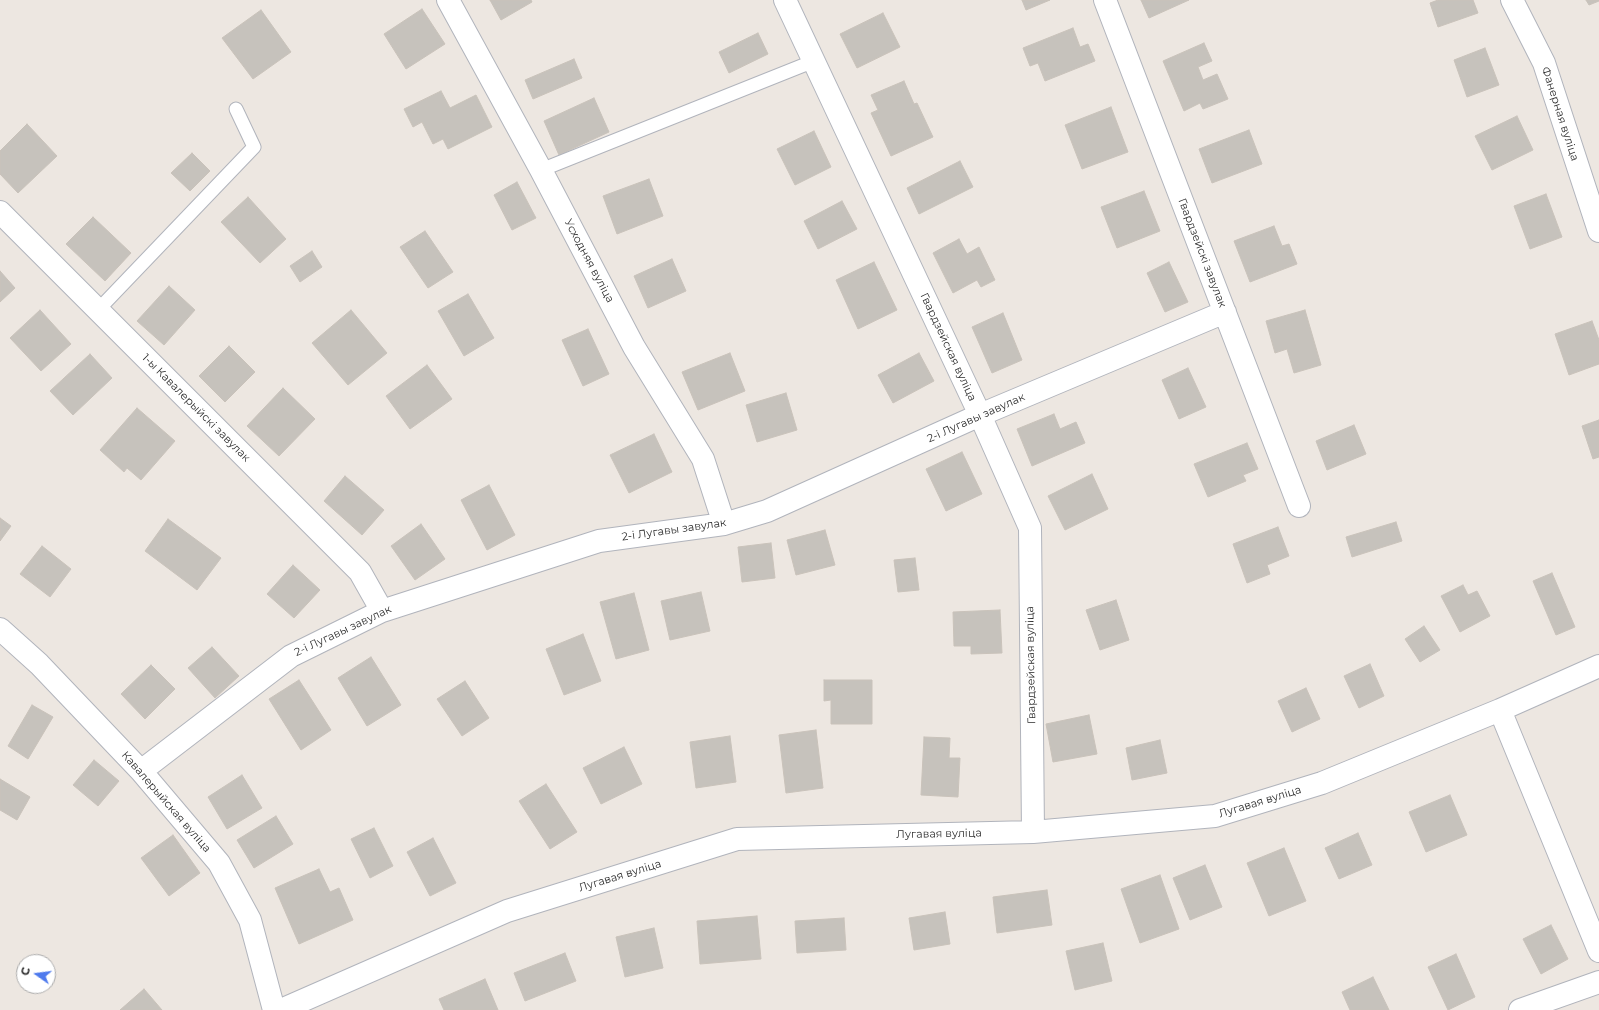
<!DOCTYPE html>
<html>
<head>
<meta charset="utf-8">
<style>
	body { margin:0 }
	#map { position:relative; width:1599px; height:1010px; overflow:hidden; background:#ede7e1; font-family:Montserrat,sans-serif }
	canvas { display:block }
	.north { position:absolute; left:16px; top:954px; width:40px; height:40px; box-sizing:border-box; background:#fff; border:1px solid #ababab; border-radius:50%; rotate:284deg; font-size:11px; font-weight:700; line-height:16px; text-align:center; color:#2d2d2d }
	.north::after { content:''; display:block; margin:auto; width:14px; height:18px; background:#4e7aed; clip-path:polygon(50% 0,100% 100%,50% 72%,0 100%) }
</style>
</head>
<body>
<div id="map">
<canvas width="1599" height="1010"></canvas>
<div class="north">С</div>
</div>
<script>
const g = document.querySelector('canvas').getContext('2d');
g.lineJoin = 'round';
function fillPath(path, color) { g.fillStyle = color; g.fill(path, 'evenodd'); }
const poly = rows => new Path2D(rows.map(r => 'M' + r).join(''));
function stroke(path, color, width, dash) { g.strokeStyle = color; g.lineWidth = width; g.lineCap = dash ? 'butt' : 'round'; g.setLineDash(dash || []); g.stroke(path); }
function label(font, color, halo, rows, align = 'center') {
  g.font = font + ' Montserrat,sans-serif'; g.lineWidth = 3; g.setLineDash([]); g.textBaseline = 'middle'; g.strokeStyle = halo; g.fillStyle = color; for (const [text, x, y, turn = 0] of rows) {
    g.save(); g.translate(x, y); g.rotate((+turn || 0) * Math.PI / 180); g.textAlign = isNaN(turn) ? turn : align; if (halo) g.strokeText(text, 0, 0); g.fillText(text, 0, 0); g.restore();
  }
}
const building = poly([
	[490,0,531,0,532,2,501,20,490,0],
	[1022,0,1050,0,1026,10,1022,0],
	[1141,0,1189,0,1149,18,1141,0],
	[1438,0,1473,0,1478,13,1438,27,1430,3,1438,0],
	[1586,0,1599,0,1599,1,1589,5,1586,0],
	[422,9,445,44,406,69,384,34,422,9],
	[261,10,291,52,253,79,222,38,261,10],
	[883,13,900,47,857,68,840,34,883,13],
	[1073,28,1080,47,1088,44,1095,61,1045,81,1038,63,1030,66,1023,48,1073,28],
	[758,33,768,54,729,73,719,52,758,33],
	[1204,43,1212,61,1198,67,1203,80,1217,74,1228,99,1203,109,1200,103,1184,111,1163,61,1204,43],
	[1485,48,1499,85,1467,97,1454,60,1485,48],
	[574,59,582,78,533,99,525,80,574,59],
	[904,81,914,104,917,103,933,137,891,156,871,113,878,110,871,95,904,81],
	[441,91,450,108,476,95,492,127,448,149,443,139,433,144,422,122,413,127,404,109,441,91],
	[594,98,609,132,559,155,544,121,594,98],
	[1111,107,1128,152,1082,169,1065,125,1111,107],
	[1517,116,1533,150,1492,170,1475,136,1517,116],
	[27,124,57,156,18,193,0,174,0,151,27,124],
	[1249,130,1262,164,1212,183,1199,149,1249,130],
	[814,131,831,167,795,185,777,149,814,131],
	[192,153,210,171,190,191,171,173,192,153],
	[960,161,973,187,919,214,907,188,960,161],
	[649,179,663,216,617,234,603,196,649,179],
	[517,182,536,218,512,230,494,195,517,182],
	[1144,191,1160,231,1117,248,1101,207,1144,191],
	[1546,194,1562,237,1530,249,1514,206,1546,194],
	[248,197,286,239,260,263,221,222,248,197],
	[842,201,857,229,818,249,804,221,842,201],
	[93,217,131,253,105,281,66,244,93,217],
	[1274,226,1282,246,1289,244,1297,264,1250,282,1234,241,1274,226],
	[425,231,453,272,428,288,400,247,425,231],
	[959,239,967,254,979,247,995,280,981,287,977,280,953,293,933,253,959,239],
	[312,251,322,267,300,282,290,266,312,251],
	[672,259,686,291,648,308,634,276,672,259],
	[874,262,897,310,858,329,836,280,874,262],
	[1169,262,1188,302,1165,312,1147,273,1169,262],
	[0,271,15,288,0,302,0,271],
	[169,286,195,310,164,345,137,321,169,286],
	[468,294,494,338,464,356,438,311,468,294],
	[40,310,71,344,41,371,10,338,40,310],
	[351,310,387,353,348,385,312,343,351,310],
	[1305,310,1321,365,1294,373,1287,349,1275,353,1266,321,1305,310],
	[1003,313,1022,360,992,373,972,327,1003,313],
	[1592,321,1599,340,1599,364,1569,375,1555,334,1592,321],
	[588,329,609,374,583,386,562,340,588,329],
	[229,346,255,372,225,402,199,376,229,346],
	[730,353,745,391,698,410,682,372,730,353],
	[919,353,934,381,893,403,878,375,919,353],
	[90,354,112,378,73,415,50,391,90,354],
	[427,365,452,399,410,429,386,396,427,365],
	[1188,368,1206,407,1179,419,1162,380,1188,368],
	[283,388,315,419,279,456,247,426,283,388],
	[786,393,797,430,757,442,746,405,786,393],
	[137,408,175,441,141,480,127,468,124,472,100,450,137,408],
	[1054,414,1060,429,1076,422,1085,443,1032,466,1017,429,1054,414],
	[1599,420,1599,457,1593,459,1582,426,1599,420],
	[1354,425,1366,454,1327,470,1316,441,1354,425],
	[654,434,672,472,629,493,610,455,654,434],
	[1247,443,1258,469,1243,475,1246,481,1208,497,1194,464,1247,443],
	[962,452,982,494,946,511,926,469,962,452],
	[1092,474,1108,509,1065,530,1048,496,1092,474],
	[345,476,384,510,362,535,324,501,345,476],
	[489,485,515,535,487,550,461,500,489,485],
	[0,518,11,526,0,541,0,518],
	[168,519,221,558,197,590,145,551,168,519],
	[1396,522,1402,541,1352,557,1346,537,1396,522],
	[421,524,445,559,415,580,391,546,421,524],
	[1278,527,1289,556,1267,565,1270,574,1247,583,1233,544,1278,527],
	[825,530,835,565,796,575,787,540,825,530],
	[771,543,775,578,742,582,738,547,771,543],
	[42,546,71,569,50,597,20,574,42,546],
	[915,558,919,590,898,592,894,560,915,558],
	[293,565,320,590,294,618,267,594,293,565],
	[1552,573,1575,627,1556,635,1533,581,1552,573],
	[1463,585,1468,595,1477,591,1490,616,1460,632,1441,596,1463,585],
	[701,592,710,631,670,640,661,601,701,592],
	[634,593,649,650,616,659,600,602,634,593],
	[1116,600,1129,640,1100,650,1086,610,1116,600],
	[1000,610,1002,653,971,654,971,646,954,646,953,612,1000,610],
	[1424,626,1440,650,1420,662,1405,639,1424,626],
	[583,634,601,681,564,695,546,649,583,634],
	[212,647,239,676,215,698,188,668,212,647],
	[371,657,401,705,367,726,338,678,371,657],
	[1370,664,1384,696,1359,708,1344,676,1370,664],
	[151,665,175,689,145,719,121,694,151,665],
	[299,680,331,730,301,750,269,699,299,680],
	[824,680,872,680,872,724,831,724,831,700,824,701,824,680],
	[465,681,489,718,462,736,437,699,465,681],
	[1306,688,1320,719,1292,732,1278,701,1306,688],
	[32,705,53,717,28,759,8,746,32,705],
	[1089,715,1097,754,1053,762,1046,724,1089,715],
	[816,730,823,788,786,793,779,735,816,730],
	[730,736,736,782,696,788,690,742,730,736],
	[924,737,950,738,949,758,960,758,958,797,921,795,924,737],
	[1160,740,1167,773,1132,780,1126,748,1160,740],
	[624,747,642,784,601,804,583,768,624,747],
	[94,760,119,781,98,806,73,785,94,760],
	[242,775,262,808,227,829,208,797,242,775],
	[0,779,30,797,17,820,0,810,0,779],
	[546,784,577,832,550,849,519,801,546,784],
	[1450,795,1467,835,1426,852,1409,812,1450,795],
	[276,816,293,844,254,868,237,840,276,816],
	[374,828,393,866,370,878,351,839,374,828],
	[1358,833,1372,865,1339,879,1325,848,1358,833],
	[173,835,200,873,169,896,141,858,173,835],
	[433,838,456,883,430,896,407,852,433,838],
	[1284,848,1306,901,1269,916,1247,863,1284,848],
	[1205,865,1222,907,1190,920,1173,878,1205,865],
	[319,869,330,892,339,888,353,920,299,944,275,888,319,869],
	[1160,875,1179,929,1140,943,1121,889,1160,875],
	[1047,890,1052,925,997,933,993,897,1047,890],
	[945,912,950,944,914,950,909,918,945,912],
	[757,916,761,959,700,964,697,921,757,916],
	[844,918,846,950,797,953,795,921,844,918],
	[1551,925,1568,959,1541,974,1523,939,1551,925],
	[654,928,663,968,625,977,616,937,654,928],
	[1103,943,1112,981,1075,990,1066,951,1103,943],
	[565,953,576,981,525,1001,514,973,565,953],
	[1456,954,1475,997,1448,1010,1428,967,1456,954],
	[1373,977,1389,1010,1350,1010,1342,992,1373,977],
	[485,979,498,1010,444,1010,439,999,485,979],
	[144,989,162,1010,120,1010,144,989]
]);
fillPath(building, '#c6c2bc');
stroke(building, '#c9c2ba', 1);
const service = poly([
	[541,170,814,61],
	[98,310,254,147,236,109]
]);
const minor = poly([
	[448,0,541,170,634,347,703,459,724,524],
	[785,0,980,415,1030,528,1033,832],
	[1105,0,1299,506],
	[1512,0,1544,63,1599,231],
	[0,212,360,572,382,611],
	[0,629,39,664,141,771,219,863,250,920,274,1010],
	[1500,710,1599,951],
	[141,771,291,656,382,611,599,541,724,524,767,511,980,415,1225,312],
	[281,1010,507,911,737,839,1033,832,1215,816,1322,783,1500,710,1599,666],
	[1520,1010,1599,982]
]);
stroke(service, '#b1b4bc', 15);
stroke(minor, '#b1b4bc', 24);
stroke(service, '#fff', 13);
stroke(minor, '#fff', 22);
label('11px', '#2d2d2d', '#fff', [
	["Фанерная вуліца",1560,114,72],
	["Гвардзейскі завулак",1202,253,69],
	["Усходняя вуліца",589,261,62],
	["Гвардзейская вуліца",948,347,65],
	["1-ы Кавалерыйскі завулак",196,408,45],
	["2-і Лугавы завулак",976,418,-24],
	["2-і Лугавы завулак",674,530,-8],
	["2-і Лугавы завулак",343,631,-25],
	["Гвардзейская вуліца",1031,665,-91],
	["Кавалерыйская вуліца",166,802,49],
	["Лугавая вуліца",1260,802,-17],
	["Лугавая вуліца",939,834,-1],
	["Лугавая вуліца",620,876,-17]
]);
</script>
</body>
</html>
